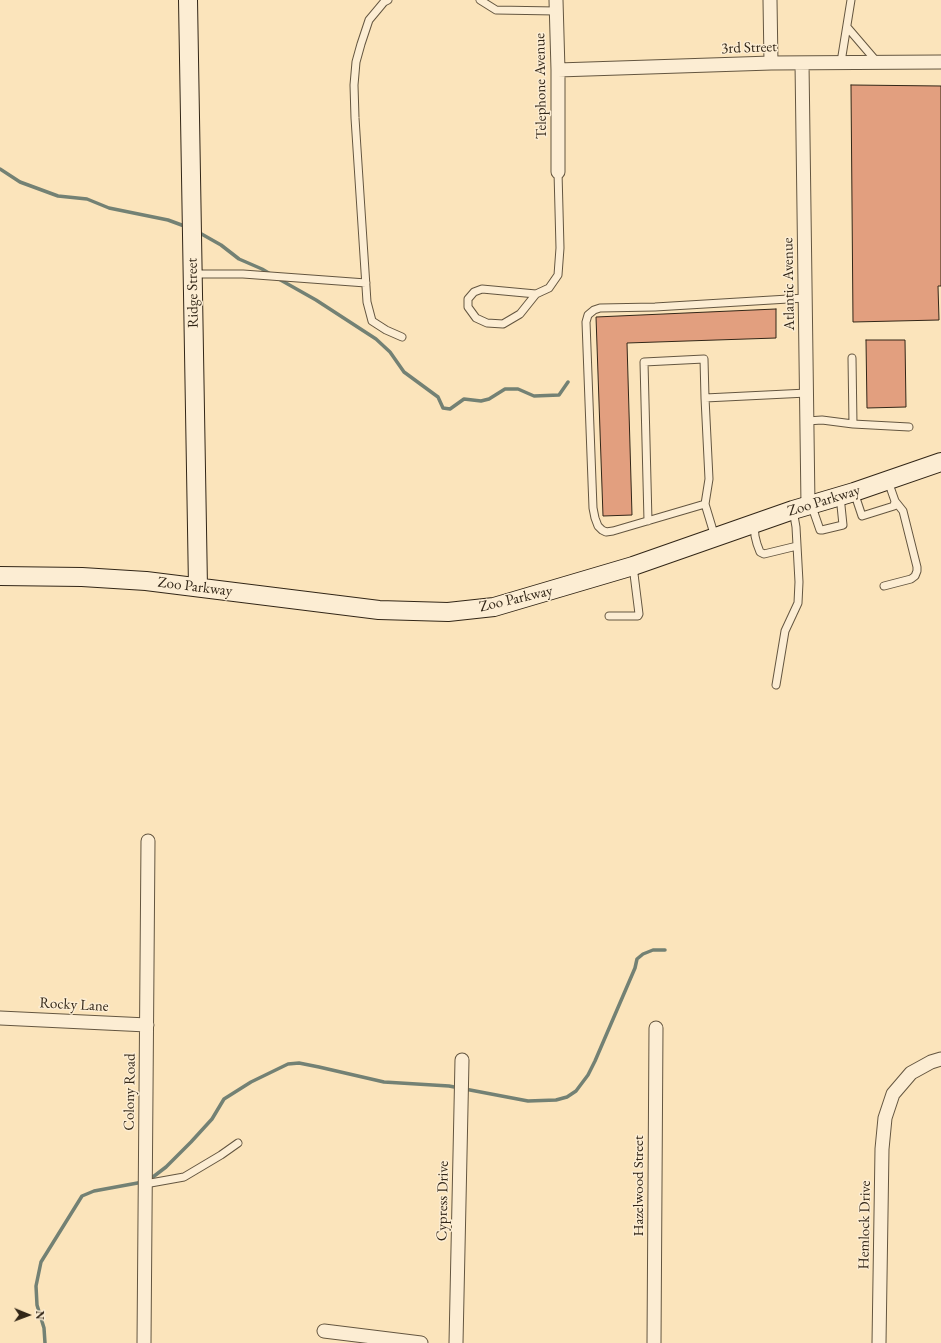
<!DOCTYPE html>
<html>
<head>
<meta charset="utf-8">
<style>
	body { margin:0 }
	#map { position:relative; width:941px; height:1343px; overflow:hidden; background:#fbe4bb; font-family:"EB Garamond",serif }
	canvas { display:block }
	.north { position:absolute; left:8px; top:1295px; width:40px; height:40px; -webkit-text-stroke:3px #fcedd3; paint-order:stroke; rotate:91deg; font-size:11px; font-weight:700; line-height:16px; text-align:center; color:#322617 }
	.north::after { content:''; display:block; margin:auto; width:14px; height:18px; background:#322617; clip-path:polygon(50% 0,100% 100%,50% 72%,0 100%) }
</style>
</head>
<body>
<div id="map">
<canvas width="941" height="1343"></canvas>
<div class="north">N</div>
</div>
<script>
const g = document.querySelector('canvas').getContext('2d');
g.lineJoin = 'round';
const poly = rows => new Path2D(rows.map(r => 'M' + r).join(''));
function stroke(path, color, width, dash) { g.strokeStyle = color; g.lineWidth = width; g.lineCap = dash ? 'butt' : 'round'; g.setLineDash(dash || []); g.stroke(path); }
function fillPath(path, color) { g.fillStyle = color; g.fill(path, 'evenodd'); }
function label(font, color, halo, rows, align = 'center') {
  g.font = font + ' "EB Garamond",serif'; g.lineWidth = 3; g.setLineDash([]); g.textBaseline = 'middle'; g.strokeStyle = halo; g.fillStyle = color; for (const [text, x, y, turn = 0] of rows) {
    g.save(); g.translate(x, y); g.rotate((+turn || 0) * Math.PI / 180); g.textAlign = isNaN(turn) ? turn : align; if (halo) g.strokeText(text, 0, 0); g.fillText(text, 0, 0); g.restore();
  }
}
stroke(poly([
	[0,169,20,182,58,196,87,199,109,208,168,220,187,227],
	[198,232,221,245,239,259,262,269,272,275],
	[277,278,316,300,376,339,390,352,404,372,438,397,443,408,450,409,464,399,481,401,489,399,505,389,518,389,534,396,559,395,568,382],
	[149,1180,166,1167,191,1142,212,1119,224,1099,251,1082,288,1064,299,1063,319,1067,384,1082,449,1086,528,1101,556,1100,567,1097,576,1091,588,1075,595,1061,635,968,637,959,643,954,653,950,665,950],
	[45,1343,44,1328,37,1305,36,1286,41,1262,82,1196,94,1191,143,1182]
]), '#738174', 3.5);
const building = poly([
	[851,85,941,86,941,286,938,286,939,320,853,322,851,85],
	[776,309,776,338,627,343,632,515,603,516,596,317,776,309],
	[866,340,905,340,906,407,867,408,866,340]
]);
fillPath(building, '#e29f7f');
stroke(building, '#322617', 1);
const lane = poly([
	[388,0,384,2,369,20,361,44,356,62,354,85,355,118,367,302,372,321,386,330,402,337],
	[480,0,496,10,556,11],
	[847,27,877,62],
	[841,62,851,0],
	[193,274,243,274,366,283],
	[536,294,520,314,503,324,487,323,476,318,468,307,468,299,474,292,482,289,536,294,549,288,558,275,560,248,558,172],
	[852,358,853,424],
	[807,421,822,420,853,424,909,427],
	[854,492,862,516,894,506,895,501,888,481],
	[705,504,709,479,705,398,807,393],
	[811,504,820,530,822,530,843,525,840,496],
	[648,521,644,362,704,359,705,398],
	[754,524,755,536,757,544,760,552,764,554,797,546],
	[715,537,705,504,613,531,606,532,602,530,598,526,595,518,593,508,586,322,588,315,594,310,600,308,655,307,805,298],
	[884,586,911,579,915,576,917,571,917,567,903,511,895,501],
	[609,616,638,616,639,614,633,566],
	[776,685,785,631,798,603,799,582,796,527,793,510],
	[145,1184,184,1177,221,1155,238,1143]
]);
const street = poly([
	[556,0,558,70,558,172],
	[770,0,771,63],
	[802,63,808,505],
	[558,70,771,63,941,62],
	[0,1018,147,1025],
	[324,1331,421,1343],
	[144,1343,148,841],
	[456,1343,462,1060],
	[654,1343,656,1028],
	[879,1343,882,1149,885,1118,893,1094,911,1073,931,1062,941,1059]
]);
const secondary = poly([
	[188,0,198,587],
	[0,576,82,577,146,581,379,610,448,612,494,607,633,566,793,510,854,492,941,462]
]);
stroke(lane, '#645640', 9);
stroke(street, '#645640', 15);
stroke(secondary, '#322617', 20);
stroke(lane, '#fcedd3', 7);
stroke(street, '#fcedd3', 13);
stroke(secondary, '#fcedd3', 18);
label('15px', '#322617', '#fcedd3', [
	["3rd Street",749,48,-2],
	["Telephone Avenue",541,86,-91],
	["Atlantic Avenue",789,284,-91],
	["Ridge Street",193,293,-91],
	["Zoo Parkway",824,501,-17],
	["Zoo Parkway",195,587,7],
	["Zoo Parkway",516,599,-13],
	["Rocky Lane",74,1005,3],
	["Colony Road",130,1092,-89],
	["Hazelwood Street",639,1186,-90],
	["Cypress Drive",443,1201,-89],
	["Hemlock Drive",865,1225,-89]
]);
</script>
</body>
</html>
